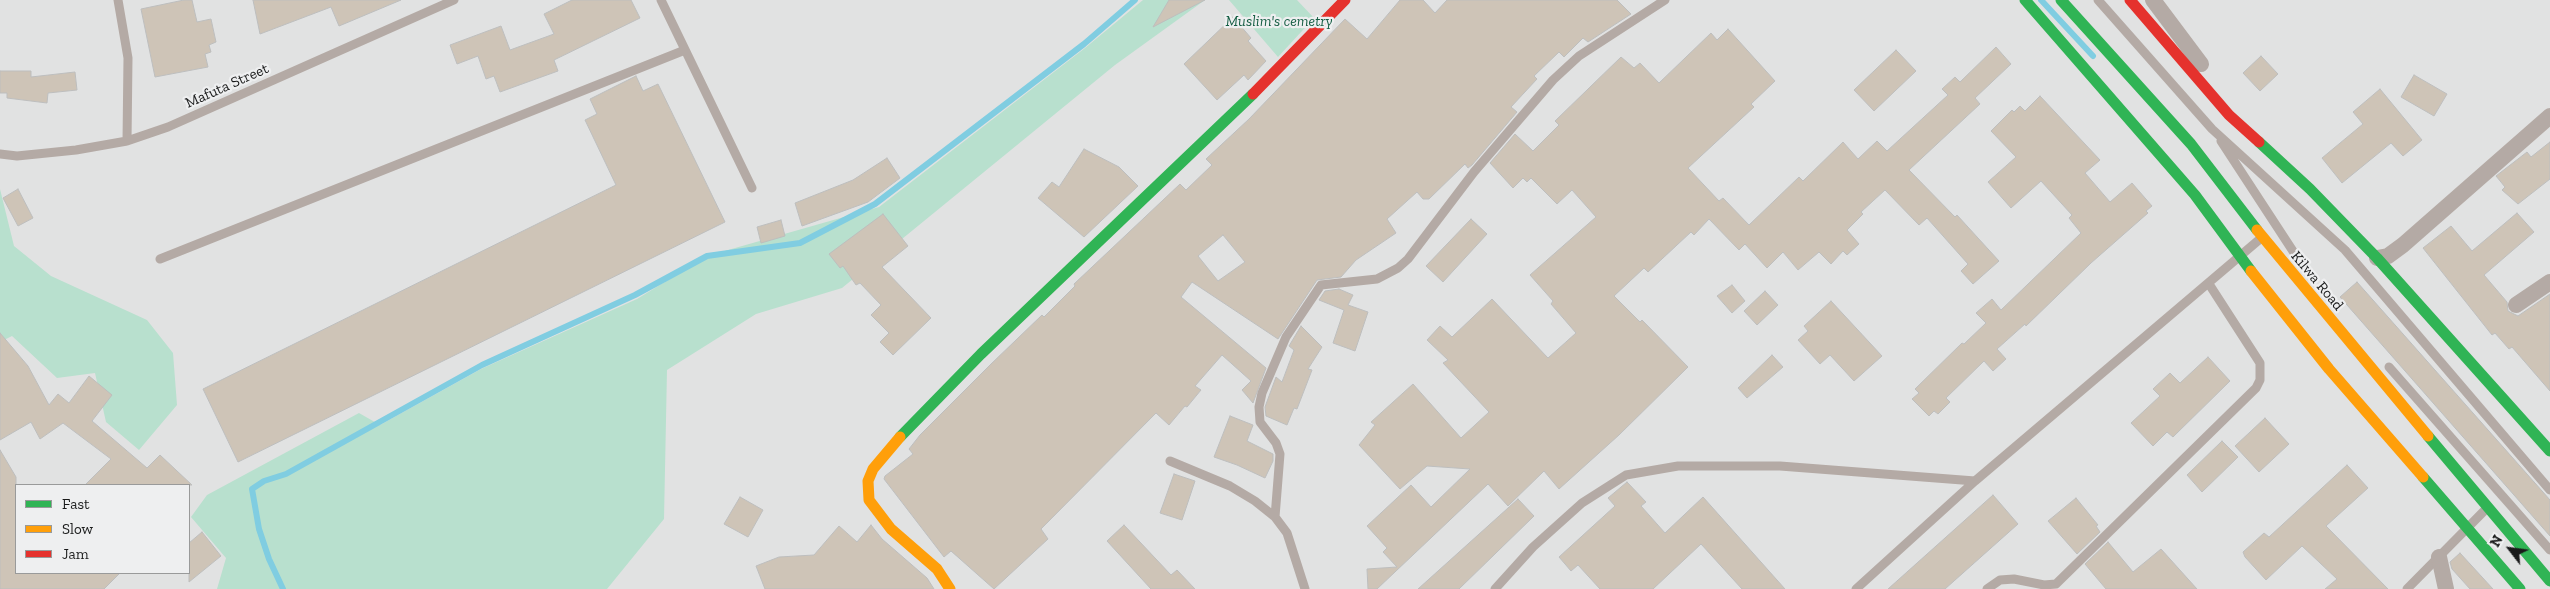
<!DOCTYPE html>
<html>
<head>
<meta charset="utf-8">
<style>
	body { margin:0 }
	#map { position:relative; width:2550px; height:589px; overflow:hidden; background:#e1e2e2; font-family:"Zilla Slab",serif }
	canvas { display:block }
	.legend { position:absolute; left:15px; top:484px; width:175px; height:90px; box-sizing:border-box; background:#eeeff0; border:1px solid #999a9a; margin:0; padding:6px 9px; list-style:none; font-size:15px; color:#191a1a }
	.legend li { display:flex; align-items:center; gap:10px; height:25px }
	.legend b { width:25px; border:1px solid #999a9a }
	.north { position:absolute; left:2485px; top:524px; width:50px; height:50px; -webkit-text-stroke:4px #eeeff0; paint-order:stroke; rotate:300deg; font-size:14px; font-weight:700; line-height:20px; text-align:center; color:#191a1a }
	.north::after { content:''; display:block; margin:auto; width:18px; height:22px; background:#191a1a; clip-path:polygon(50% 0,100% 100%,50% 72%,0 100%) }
</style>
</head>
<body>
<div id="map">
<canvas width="2550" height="589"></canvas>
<ul class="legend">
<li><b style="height:6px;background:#30b455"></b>Fast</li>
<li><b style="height:6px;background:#ff9f0a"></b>Slow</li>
<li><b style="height:6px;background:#e5322d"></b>Jam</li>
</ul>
<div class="north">N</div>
</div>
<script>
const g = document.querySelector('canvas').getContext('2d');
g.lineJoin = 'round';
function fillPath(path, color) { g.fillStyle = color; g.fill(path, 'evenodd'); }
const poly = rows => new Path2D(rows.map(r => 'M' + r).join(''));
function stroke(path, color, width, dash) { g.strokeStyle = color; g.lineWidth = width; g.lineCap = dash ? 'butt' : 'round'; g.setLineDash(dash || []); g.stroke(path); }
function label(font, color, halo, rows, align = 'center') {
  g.font = font + ' "Zilla Slab",serif'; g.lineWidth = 4.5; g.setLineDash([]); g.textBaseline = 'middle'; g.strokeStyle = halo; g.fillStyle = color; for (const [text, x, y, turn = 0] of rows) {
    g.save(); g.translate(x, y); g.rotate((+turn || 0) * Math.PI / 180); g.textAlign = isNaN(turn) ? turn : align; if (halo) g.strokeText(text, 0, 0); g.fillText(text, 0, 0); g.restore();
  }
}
fillPath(poly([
	[1143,0,1205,0,1115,65,842,288,756,314,667,370,664,519,607,589,217,589,226,558,191,517,207,495,359,413,380,425,481,369,637,299,707,256,879,207,1085,48],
	[1229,0,1297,0,1314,18,1278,57],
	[0,189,14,246,51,276,147,320,173,353,177,405,139,450,106,422,95,373,57,378,12,336,0,342]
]), '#b8e0ce');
stroke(poly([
	[2041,0,2093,56],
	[283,589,269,559,259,529,252,489,264,481,286,474,482,365,635,295,707,256,800,243,875,204,1084,44,1135,0]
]), '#80cde1', 6);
const building = poly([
	[184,0,192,0,197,22,211,19,216,42,209,45,211,52,205,54,208,67,155,77,141,9,184,0],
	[253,0,401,0,339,26,331,7,260,34,253,0],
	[572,0,631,0,640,18,554,60,558,71,500,92,494,76,486,79,478,56,457,64,450,45,501,26,510,50,554,34,544,14,572,0],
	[1169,0,1205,0,1153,27,1169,0],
	[1400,0,1423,0,1435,13,1447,0,1617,0,1631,14,1588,42,1583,38,1564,57,1559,52,1534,76,1537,79,1511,107,1517,112,1472,165,1468,168,1465,164,1429,199,1423,199,1417,192,1387,219,1396,233,1356,260,1341,277,1317,280,1278,339,1192,282,1181,297,1266,368,1253,403,1242,390,1251,381,1222,355,1195,386,1201,390,1187,407,1185,406,1169,425,1156,413,1041,529,1048,539,994,589,951,551,944,557,884,479,885,476,913,454,909,449,920,435,991,364,1042,315,1044,317,1075,286,1074,284,1180,184,1186,190,1212,165,1206,159,1249,119,1345,19,1367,39,1400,0],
	[1223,235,1245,262,1218,281,1198,256,1223,235],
	[1233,17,1251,38,1248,41,1266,61,1248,80,1244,75,1217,100,1184,64,1233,17],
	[1728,29,1775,81,1751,104,1754,107,1688,168,1719,201,1723,198,1749,225,1799,177,1803,181,1843,142,1858,159,1877,141,1887,151,1948,95,1942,89,1955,77,1960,82,1996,47,2011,64,1975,98,1980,104,1909,170,1955,217,1957,215,1999,261,1973,284,1961,271,1968,264,1927,218,1919,225,1885,190,1861,212,1863,214,1847,230,1859,244,1847,255,1843,251,1831,264,1819,252,1798,270,1783,252,1767,268,1745,244,1739,250,1709,219,1694,235,1691,232,1648,272,1644,268,1614,296,1640,322,1642,320,1688,367,1619,435,1559,489,1544,471,1508,506,1488,484,1377,589,1368,589,1367,569,1397,567,1383,552,1387,548,1367,526,1411,485,1431,507,1470,469,1427,466,1400,489,1359,445,1375,425,1371,422,1413,384,1461,438,1489,412,1443,363,1448,360,1427,340,1440,326,1452,337,1492,299,1548,358,1576,333,1551,304,1553,301,1530,275,1596,217,1572,190,1557,204,1531,178,1527,182,1523,178,1513,188,1490,163,1515,134,1533,151,1559,125,1555,121,1621,57,1634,68,1640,63,1659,83,1711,33,1717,40,1728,29],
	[1896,50,1916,71,1874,111,1854,90,1896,50],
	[2261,56,2278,74,2260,91,2243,73,2261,56],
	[0,71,31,71,31,77,75,72,77,90,48,93,47,103,7,98,7,93,0,93,0,71],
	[2414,75,2447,94,2434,116,2401,97,2414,75],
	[636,76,643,91,658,84,725,222,238,462,203,389,616,185,585,120,597,114,590,99,636,76],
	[2380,89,2422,140,2403,156,2391,143,2342,183,2322,158,2363,124,2353,112,2380,89],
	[2040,96,2100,160,2085,173,2110,202,2132,183,2152,206,2146,211,2148,213,2091,263,2026,326,2025,324,1997,349,2006,359,1993,371,1984,361,1946,398,1950,402,1938,414,1934,411,1929,416,1912,399,1919,393,1915,389,1962,343,1964,344,1986,323,1976,313,1992,299,2001,310,2081,233,2069,218,2072,215,2041,181,2011,208,1988,182,2016,157,1991,131,2012,110,2014,112,2020,106,2025,111,2040,96],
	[2550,142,2550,179,2518,204,2502,190,2505,187,2496,176,2527,152,2531,157,2550,142],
	[1084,149,1119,167,1138,186,1084,237,1038,198,1052,182,1059,187,1084,149],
	[887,158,900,178,868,202,802,226,795,203,853,180,887,158],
	[18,189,33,218,18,226,3,198,18,189],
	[2517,213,2534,232,2484,275,2507,302,2508,311,2518,316,2550,294,2550,391,2512,347,2509,349,2495,333,2492,335,2423,248,2451,226,2472,251,2517,213],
	[883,214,908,246,882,267,931,318,893,355,880,342,889,333,871,315,881,305,860,283,856,285,843,266,840,268,829,254,883,214],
	[1471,219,1487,234,1443,282,1426,266,1471,219],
	[781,220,785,236,761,243,757,227,781,220],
	[2357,282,2550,500,2550,536,2340,297,2357,282],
	[1732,285,1745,301,1732,313,1717,296,1732,285],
	[1339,289,1353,295,1348,305,1368,312,1355,351,1333,343,1344,310,1319,300,1325,291,1339,289],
	[1765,291,1778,305,1757,325,1744,311,1765,291],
	[1831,301,1882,356,1854,381,1830,355,1820,364,1798,340,1808,331,1804,326,1831,301],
	[1301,326,1322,347,1308,369,1312,370,1297,409,1294,408,1287,425,1266,416,1265,407,1276,377,1282,382,1294,350,1289,346,1301,326],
	[0,333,28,366,49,405,58,394,69,403,89,376,112,395,92,421,147,468,160,455,192,485,85,485,111,459,63,423,40,439,31,422,0,440,0,333],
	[1772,355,1783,367,1747,398,1738,388,1772,355],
	[2208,357,2230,381,2173,437,2167,432,2153,446,2131,423,2160,396,2153,389,2170,373,2180,383,2208,357],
	[1230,416,1253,425,1247,441,1273,454,1273,461,1265,478,1237,465,1214,457,1230,416],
	[2265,418,2289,444,2259,472,2235,446,2265,418],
	[2222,441,2238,457,2202,492,2187,475,2222,441],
	[0,450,16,477,16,573,120,573,104,589,0,589,0,450],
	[2347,465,2368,488,2326,526,2388,589,2325,589,2337,579,2302,546,2266,580,2245,557,2243,552,2264,533,2269,537,2347,465],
	[1174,474,1195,481,1182,520,1160,513,1174,474],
	[1627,482,1646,502,1641,506,1665,533,1703,497,1785,589,1742,589,1701,544,1653,589,1600,589,1578,565,1571,571,1559,557,1615,506,1608,498,1627,482],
	[1993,495,2018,524,1945,589,1888,589,1993,495],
	[740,497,763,510,748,537,724,524,740,497],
	[2076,498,2098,525,2096,526,2100,532,2077,554,2048,521,2076,498],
	[1518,499,1534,516,1459,589,1418,589,1518,499],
	[871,525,882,539,927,578,934,589,765,589,756,566,779,557,814,555,839,526,857,542,871,525],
	[1124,525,1171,575,1177,570,1195,589,1151,589,1107,541,1124,525],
	[202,532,221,556,189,582,189,543,202,532],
	[2108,542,2133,572,2161,549,2197,589,2106,589,2085,564,2108,542],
	[2460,553,2493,589,2470,589,2452,569,2450,562,2460,553]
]);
fillPath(building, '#cec4b7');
stroke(building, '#bdbebe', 1);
stroke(poly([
	[118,0,128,58,127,141],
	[661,0,752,188],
	[2098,0,2212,129,2345,250,2550,490],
	[2221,141,2304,268],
	[0,154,17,156,76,150,127,141,168,127,454,0],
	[160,259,685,50],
	[2389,367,2550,550],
	[1170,461,1230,486,1255,501,1275,517,1287,533,1305,589],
	[1275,517,1280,454,1276,443,1260,422,1259,407,1262,393,1286,337,1321,285,1377,279,1398,268,1408,259,1474,172,1553,80,1579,56,1665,0],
	[1495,589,1533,547,1582,503,1626,475,1678,466,1780,466,1975,481],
	[1856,589,1975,481,2260,239],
	[1987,589,2000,580,2014,579,2044,585,2056,584,2256,388,2260,380,2260,363,2209,284],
	[2407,589,2486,509]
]), '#b4aaa5', 9);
stroke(poly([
	[2153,0,2201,64],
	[2377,258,2388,256,2403,245,2550,116],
	[2516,305,2550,282],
	[2439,557,2446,589]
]), '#b4aaa5', 16);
stroke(poly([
	[2025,0,2195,195,2251,271],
	[2061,0,2191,144,2257,230],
	[2259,142,2310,189,2377,258,2550,451],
	[2428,436,2550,581],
	[900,437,981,354,1253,94],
	[2423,477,2520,589]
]), '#30b455', 11);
stroke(poly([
	[2257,230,2428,436],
	[2251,271,2329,369,2423,477],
	[900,437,873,469,868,481,869,500,891,529,937,569,950,589]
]), '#ff9f0a', 11);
stroke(poly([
	[2130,0,2229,115,2259,142],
	[1253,94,1345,0]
]), '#e5322d', 11);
label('italic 15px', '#165e44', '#eeeff0', [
	["Muslim's cemetry",1279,22]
]);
label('15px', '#191a1a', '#eeeff0', [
	["Mafuta Street",227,86,-24],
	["Kilwa Road",2317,281,50]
]);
</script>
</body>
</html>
